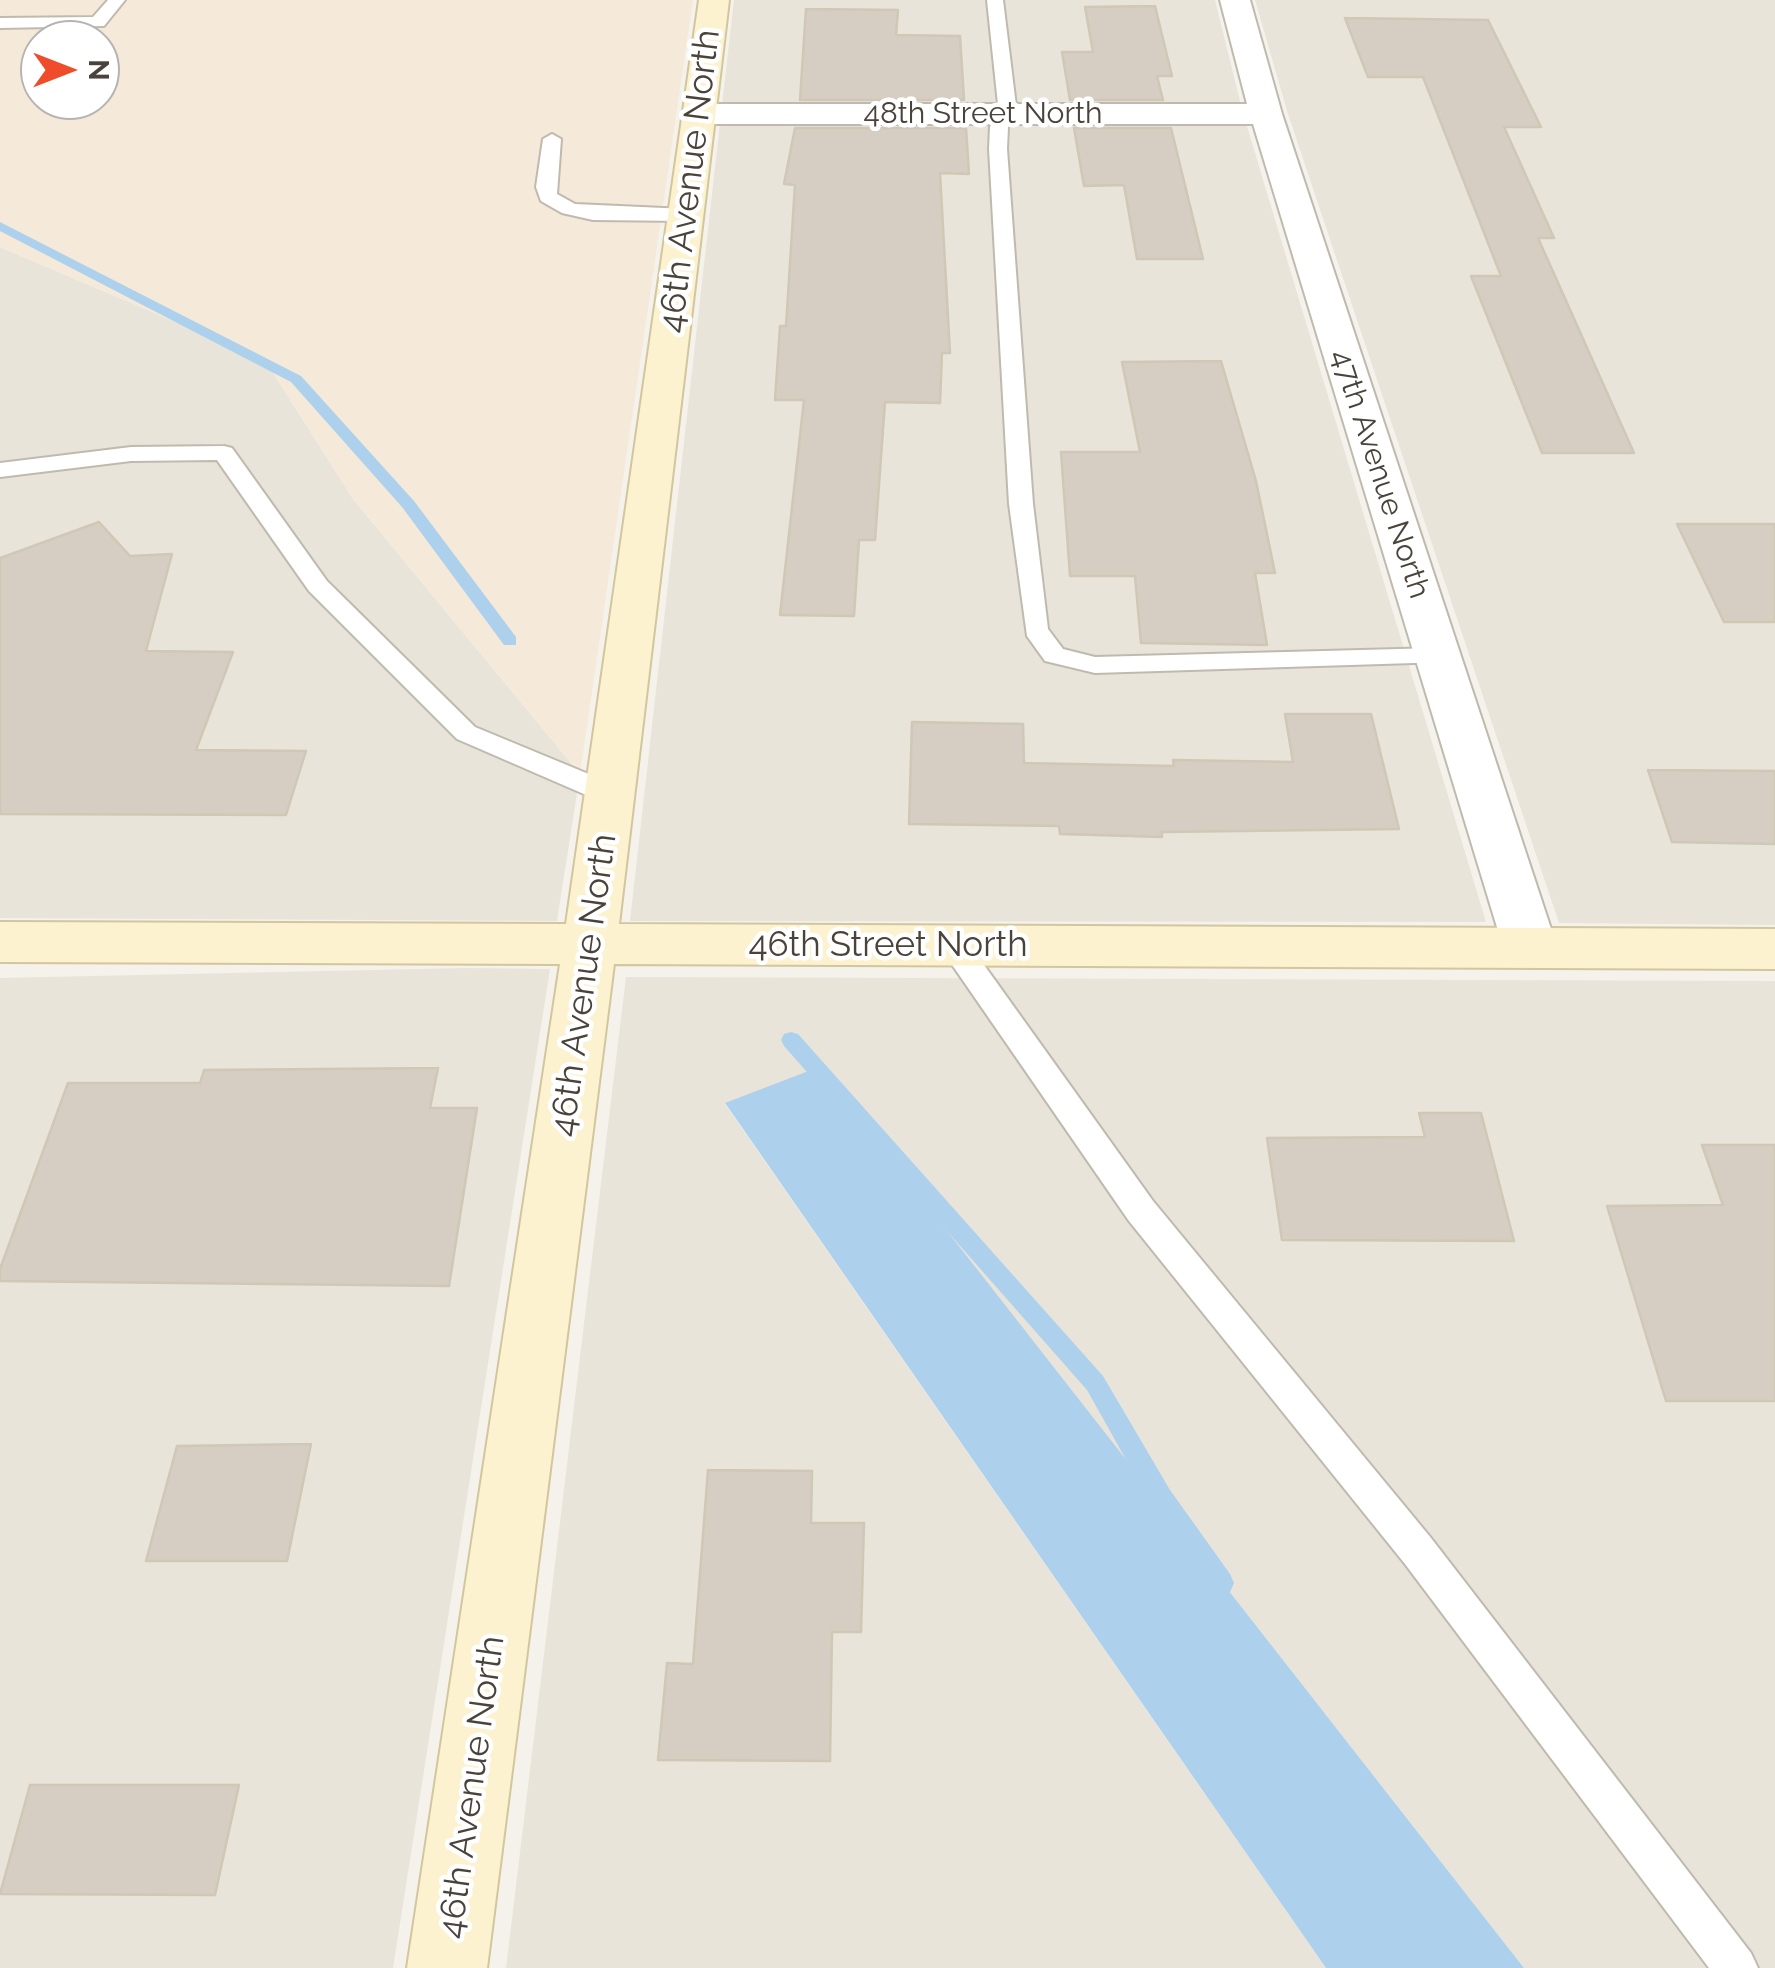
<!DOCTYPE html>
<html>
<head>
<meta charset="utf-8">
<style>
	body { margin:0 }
	#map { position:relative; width:1775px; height:1968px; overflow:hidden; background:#f5f2ec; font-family:Raleway,sans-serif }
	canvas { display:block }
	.north { position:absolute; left:20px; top:20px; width:100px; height:100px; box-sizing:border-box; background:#fff; border:2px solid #b6b4b0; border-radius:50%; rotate:90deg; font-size:28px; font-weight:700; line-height:40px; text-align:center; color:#49433a }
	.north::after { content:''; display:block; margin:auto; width:35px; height:45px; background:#ee4c2a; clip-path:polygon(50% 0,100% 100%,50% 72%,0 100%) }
</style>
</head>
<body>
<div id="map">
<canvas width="1775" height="1968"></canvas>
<div class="north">N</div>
</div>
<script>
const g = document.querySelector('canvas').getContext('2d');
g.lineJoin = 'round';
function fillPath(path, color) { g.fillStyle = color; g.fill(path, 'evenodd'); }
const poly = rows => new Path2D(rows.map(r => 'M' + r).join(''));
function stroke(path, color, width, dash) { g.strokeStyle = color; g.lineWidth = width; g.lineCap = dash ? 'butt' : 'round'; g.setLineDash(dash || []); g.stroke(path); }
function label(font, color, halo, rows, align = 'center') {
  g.font = font + ' Raleway,sans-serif'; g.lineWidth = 9; g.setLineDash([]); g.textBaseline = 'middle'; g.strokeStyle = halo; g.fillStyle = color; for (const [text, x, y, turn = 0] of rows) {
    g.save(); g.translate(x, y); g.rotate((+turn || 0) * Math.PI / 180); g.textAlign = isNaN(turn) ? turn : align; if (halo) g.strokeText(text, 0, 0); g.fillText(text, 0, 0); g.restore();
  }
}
fillPath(poly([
	[734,0,1215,0,1241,105,722,105],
	[1255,0,1775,0,1775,925,1559,923,1288,114],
	[720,123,1246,123,1486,922,630,921],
	[0,247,265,360,353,499,580,774,557,921,0,918],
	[465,968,550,969,393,1968,0,1968,0,978],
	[626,977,1775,981,1775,1968,1524,1968,819,1068,725,1104,1326,1968,506,1968]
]), '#e8e4da');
fillPath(poly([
	[0,0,693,0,580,774,353,499,265,360,0,247],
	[40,40,100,40,100,100,40,100]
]), '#f5ead9');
fillPath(poly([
	[819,1067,847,1103,1524,1968,1326,1968,725,1103]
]), '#add1ed');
fillPath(poly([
	[0,222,301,376,414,501,516,637,516,645,504,645,402,507,291,382,0,231,0,222],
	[791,1032,798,1034,1103,1376,1170,1490,1230,1574,1234,1583,1230,1592,1221,1595,1212,1592,1152,1506,1087,1390,784,1046,781,1040,784,1034,791,1032]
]), '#add1ed');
const building = poly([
	[1155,6,1172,76,1157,76,1163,100,1070,100,1062,52,1093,52,1085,7,1155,6],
	[806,9,898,10,896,35,960,36,964,100,800,100,806,9],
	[1345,18,1488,20,1541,127,1504,127,1554,238,1538,238,1634,453,1542,453,1471,276,1501,276,1423,77,1368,77,1345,18],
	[795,128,966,128,969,174,940,173,950,353,942,353,940,403,885,402,875,540,859,540,854,616,780,615,804,400,775,400,780,326,786,326,795,185,784,184,795,128],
	[1074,128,1171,128,1203,259,1137,259,1124,185,1084,186,1074,128],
	[1221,361,1256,481,1275,573,1255,573,1267,645,1141,643,1135,576,1070,576,1061,452,1140,452,1122,362,1221,361],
	[99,522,130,556,172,554,146,651,233,652,196,750,306,751,286,815,0,814,0,558,99,522],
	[1677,524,1775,524,1775,622,1724,622,1677,524],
	[1285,714,1371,714,1399,829,1162,832,1162,837,1060,834,1059,826,909,824,912,722,1023,724,1024,763,1174,766,1173,760,1293,762,1285,714],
	[1648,770,1775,771,1775,844,1672,842,1648,770],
	[438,1068,430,1108,477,1108,449,1286,0,1281,0,1269,68,1083,200,1083,204,1070,438,1068],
	[1419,1113,1481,1113,1514,1241,1282,1240,1267,1138,1425,1137,1419,1113],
	[1702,1145,1775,1145,1775,1401,1666,1401,1607,1206,1723,1205,1702,1145],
	[311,1444,287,1561,146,1561,177,1446,311,1444],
	[708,1470,812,1471,811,1523,864,1523,861,1632,832,1632,830,1761,658,1760,667,1663,693,1664,708,1470],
	[30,1785,239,1785,215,1895,0,1894,30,1785]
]);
fillPath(building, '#d6cec2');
stroke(building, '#d0c7b5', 2.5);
const lane = poly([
	[108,0,125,0,104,26,0,28,0,18,93,17,108,0],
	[987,0,1003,0,1017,114,1008,127,1007,149,1033,504,1048,629,1063,649,1095,657,1437,648,1446,650,1450,656,1446,662,1095,673,1045,661,1027,636,1009,504,989,149,990,127,999,114,987,0],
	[552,134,561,139,557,194,575,204,686,209,696,215,686,221,593,220,562,213,541,201,536,187,543,139,552,134],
	[224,446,232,448,327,581,475,727,620,787,624,794,620,801,600,801,457,739,309,591,217,460,131,461,0,477,0,463,131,447,224,446],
	[954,934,964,937,1153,1201,1431,1538,1751,1953,1758,1968,1709,1968,1405,1564,1129,1221,944,953,939,945,944,937,954,934]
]);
const street = poly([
	[1220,0,1250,0,1282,114,1557,947,1549,961,1530,967,1511,961,1503,947,1253,124,699,124,687,121,683,114,687,107,699,104,1247,104,1220,0]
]);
const secondary = poly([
	[699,0,729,0,619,924,1775,929,1775,969,614,964,487,1968,407,1968,560,964,0,962,0,922,566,924,699,0]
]);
stroke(lane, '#c0baae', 4);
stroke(street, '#c0baae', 4);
stroke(secondary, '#d2c69e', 4);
fillPath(lane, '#fff');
fillPath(street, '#fff');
fillPath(secondary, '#fcf2cf');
label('30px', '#49433a', '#fff', [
	["48th Street North",983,114],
	["47th Avenue North",1380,474,72]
]);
label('35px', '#49433a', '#fff', [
	["46th Avenue North",690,181,-83],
	["46th Street North",888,945],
	["46th Avenue North",584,985,-82],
	["46th Avenue North",472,1787,-82]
]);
</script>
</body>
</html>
